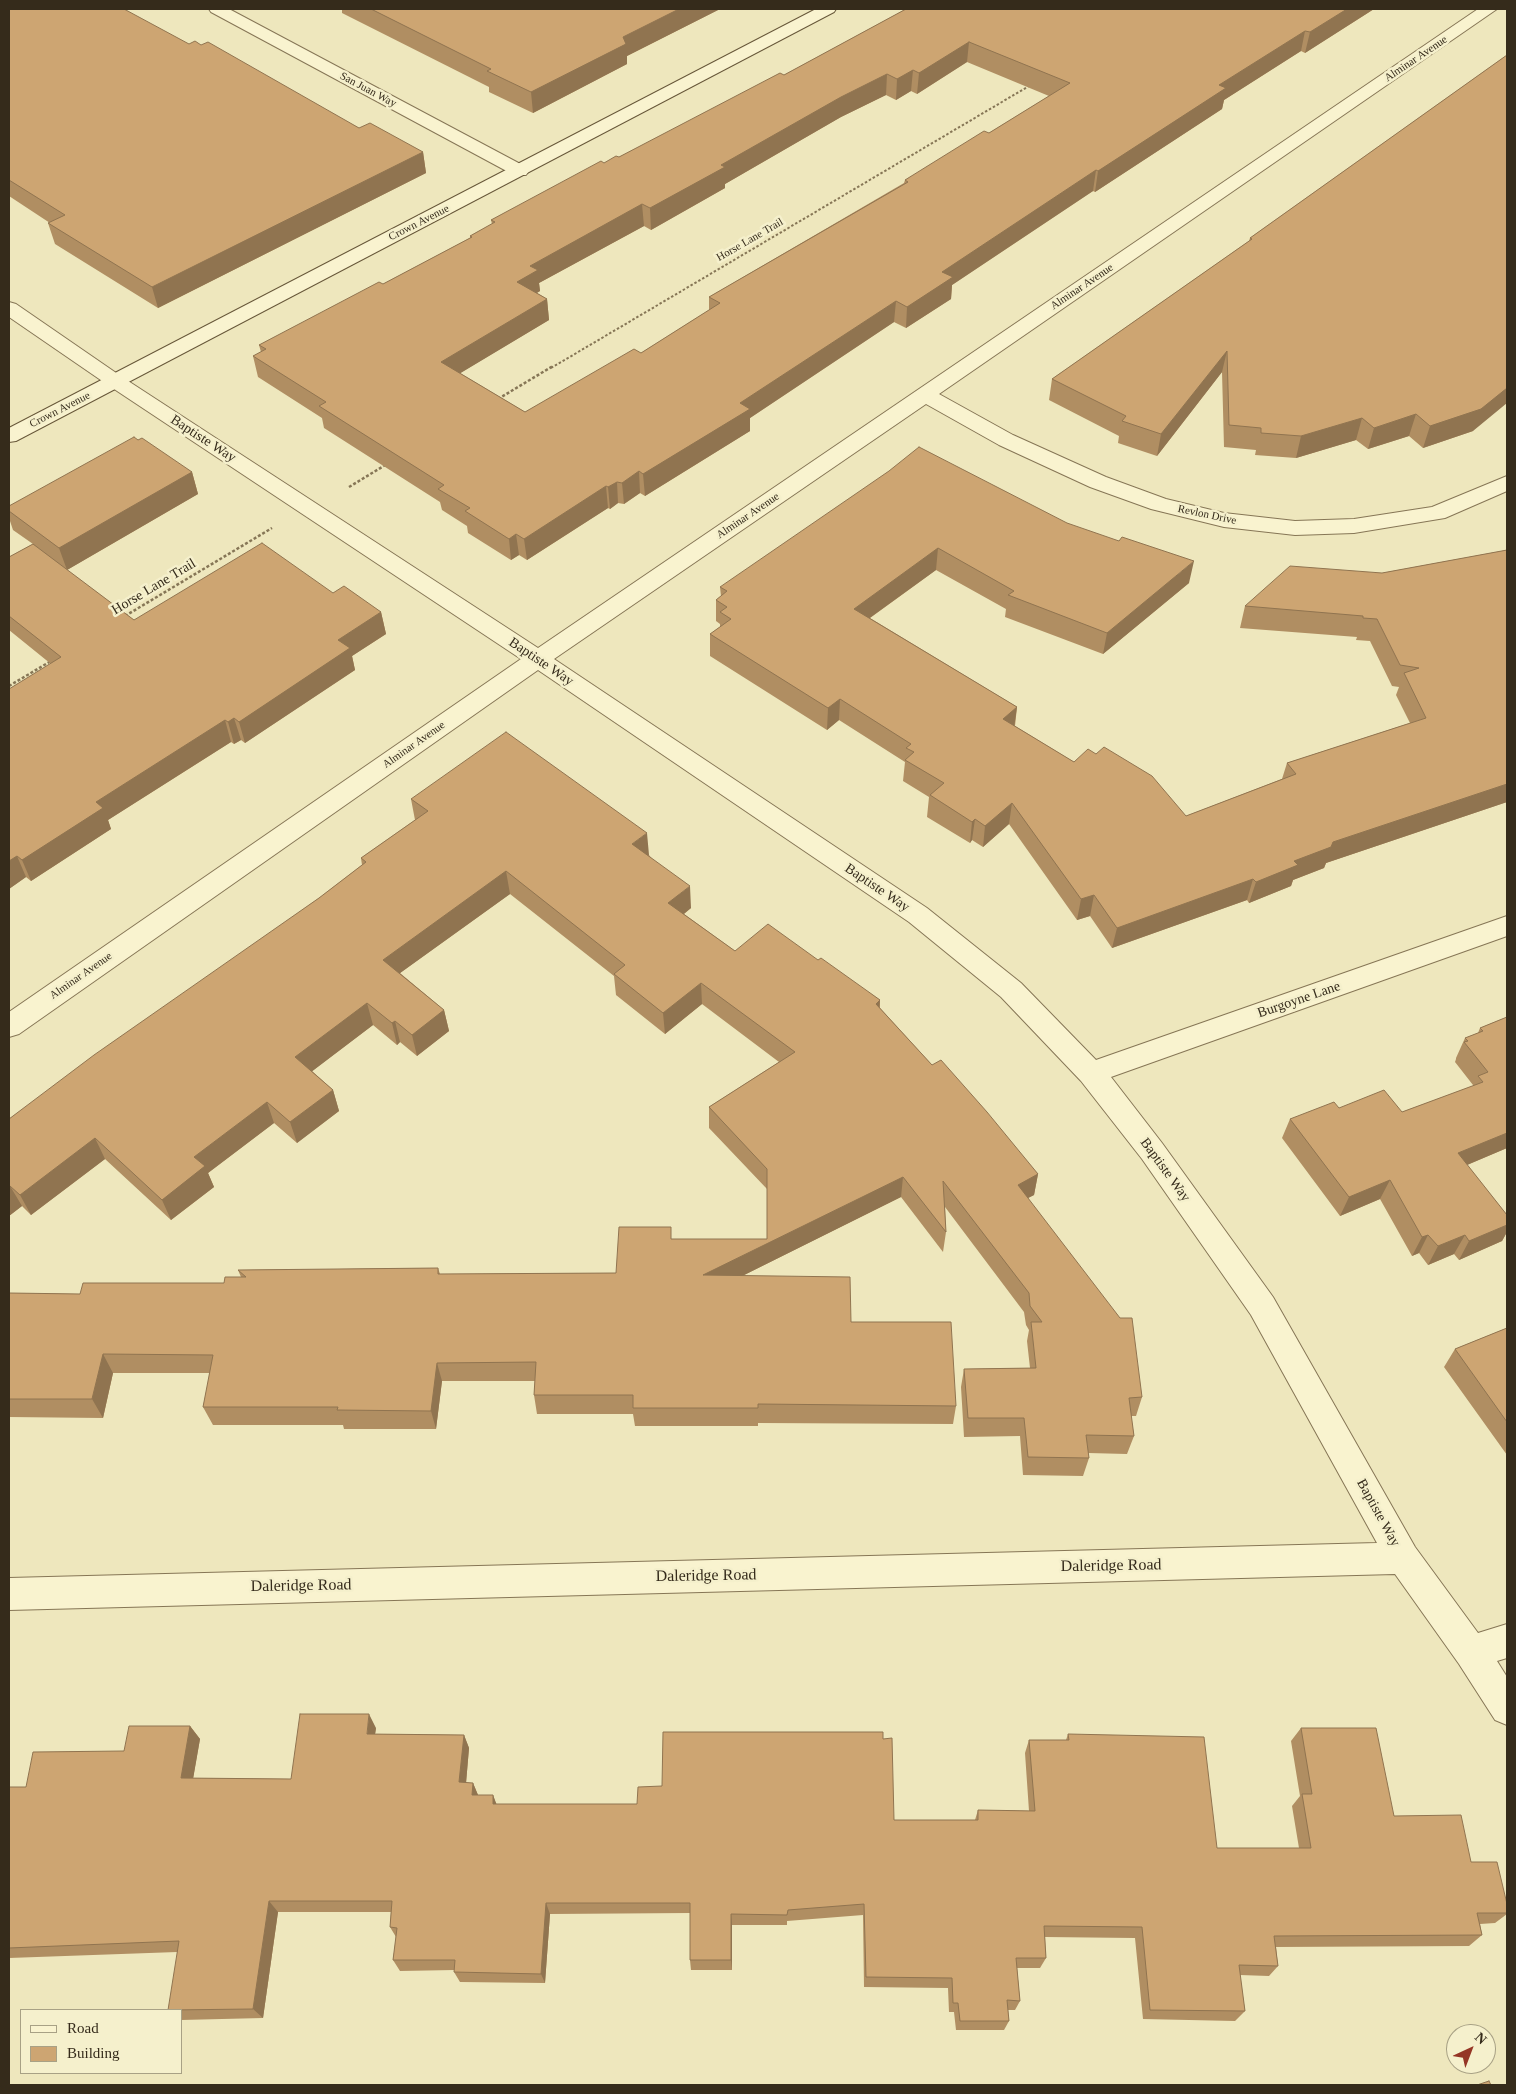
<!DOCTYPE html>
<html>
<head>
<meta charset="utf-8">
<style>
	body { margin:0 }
	#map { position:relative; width:1516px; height:2094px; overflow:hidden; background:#eee7bd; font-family:Georgia,serif }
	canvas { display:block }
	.frame { position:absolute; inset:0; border:10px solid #352b1b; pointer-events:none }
	.legend { position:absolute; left:20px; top:2009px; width:162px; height:65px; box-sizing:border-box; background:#f5f0cc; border:1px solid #a8a185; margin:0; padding:6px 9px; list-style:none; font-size:15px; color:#352b1b }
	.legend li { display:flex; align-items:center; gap:10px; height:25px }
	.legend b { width:25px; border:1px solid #a8a185 }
	.north { position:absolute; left:1446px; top:2024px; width:50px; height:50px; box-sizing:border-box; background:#f5f0cc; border:1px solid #a8a185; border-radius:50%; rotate:43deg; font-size:14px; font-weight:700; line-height:20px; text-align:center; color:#352b1b }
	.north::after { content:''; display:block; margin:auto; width:18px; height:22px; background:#953525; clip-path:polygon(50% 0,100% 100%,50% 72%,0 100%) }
</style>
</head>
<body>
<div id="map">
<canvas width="1516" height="2094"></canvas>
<div class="frame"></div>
<ul class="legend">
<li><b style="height:6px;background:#f9f3cf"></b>Road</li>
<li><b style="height:14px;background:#cda572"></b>Building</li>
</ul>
<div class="north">N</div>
</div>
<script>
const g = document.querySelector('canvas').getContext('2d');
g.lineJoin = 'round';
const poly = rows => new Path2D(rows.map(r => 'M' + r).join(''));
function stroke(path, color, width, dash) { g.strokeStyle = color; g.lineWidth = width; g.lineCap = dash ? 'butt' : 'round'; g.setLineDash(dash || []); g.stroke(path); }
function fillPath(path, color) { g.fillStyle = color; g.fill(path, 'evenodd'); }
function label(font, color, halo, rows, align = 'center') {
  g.font = font + ' Georgia,serif'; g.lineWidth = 5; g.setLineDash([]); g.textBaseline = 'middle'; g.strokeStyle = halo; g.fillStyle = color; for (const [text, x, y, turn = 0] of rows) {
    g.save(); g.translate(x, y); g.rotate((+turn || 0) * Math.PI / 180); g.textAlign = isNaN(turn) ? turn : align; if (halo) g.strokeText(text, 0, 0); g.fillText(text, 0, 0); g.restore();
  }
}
const street = poly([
	[209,9,229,9,526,167,529,171,526,175,514,175,211,12,209,9],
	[1478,9,1497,9,939,394,1013,435,1106,477,1166,499,1224,513,1295,521,1354,519,1432,507,1507,476,1507,491,1445,518,1354,533,1295,535,1224,527,1151,509,1090,487,999,445,926,404,554,659,927,908,1021,983,1096,1060,1507,916,1507,936,1111,1077,1162,1143,1273,1297,1415,1547,1478,1633,1507,1624,1507,1658,1497,1661,1507,1677,1507,1725,1495,1720,1459,1664,1395,1574,9,1610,9,1578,1377,1543,1251,1315,1142,1159,1081,1081,1001,997,909,922,538,670,19,1034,9,1037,9,1012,521,659,108,385,9,317,9,302,16,304,122,377,538,648,1478,9]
]);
const secondary = poly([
	[816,9,836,9,834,12,16,441,9,442,9,428,816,9]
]);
stroke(street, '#867656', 2);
stroke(secondary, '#675739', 2);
stroke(poly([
	[551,368,1029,86]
]), '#867656', 2, [2.5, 2]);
stroke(poly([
	[498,399,553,366],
	[349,487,387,464],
	[125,616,272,528],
	[9,686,51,661]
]), '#867656', 2.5, [3, 2]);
fillPath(street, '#f9f3cf');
fillPath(secondary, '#f9f3cf');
fillPath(poly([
	[9,9,189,44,359,128,423,152,426,173,158,308,55,244,48,223,50,223,9,196],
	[340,9,720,9,627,56,627,64,533,113,489,92,489,87,342,13,342,10],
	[906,9,1374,9,1305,53,1301,51,1224,100,1222,109,1095,192,1093,191,952,285,951,299,906,328,894,322,750,418,750,431,645,496,640,493,624,504,618,503,610,509,608,508,527,560,519,555,511,560,468,533,467,526,442,510,440,502,324,428,322,418,258,377,253,356,261,352,259,345,383,284,470,238,470,236,492,224,491,220,604,163,619,157,784,75],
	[967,62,1049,96,989,133,905,180,904,183,709,297,709,310,641,353,525,412,460,373,549,320,547,299,537,293,540,291,539,283,644,226,651,230,725,188,725,184,841,117,886,95,896,100,911,91,917,94],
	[1507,55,1473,431,1423,448,1409,436,1368,449,1356,440,1296,458,1255,455,1256,450,1224,447,1222,372,1157,456,1118,443,1119,436,1049,400,1052,379,1249,241,1250,238],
	[138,440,192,472,198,494,67,570,134,620,333,593,381,612,386,634,352,656,355,670,245,743,241,740,234,744,231,742,108,820,111,829,31,881,26,877,9,889,9,689,51,664,9,630,9,557,33,544,13,530,9,518,9,506],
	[1067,523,1189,583,1103,654,1005,617,1006,609,936,570,870,618,1017,707,1015,726,1074,762,1186,816,1282,779,1287,763,1410,723,1396,695,1399,687,1392,686,1370,641,1356,640,1357,637,1240,628,1245,606,1382,573,1507,550,1507,802,1326,863,1324,868,1293,880,1291,886,1249,903,1247,900,1112,948,1090,916,1077,920,1009,824,983,847,972,840,970,843,927,817,929,797,903,781,905,762,839,720,827,730,710,656,710,634,720,627,720,624,716,621,716,600,721,596,720,587],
	[411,799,649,855,691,908,684,914,735,951,818,960,880,1000,880,1008,932,1065,1038,1174,1034,1195,1028,1198,1142,1397,1136,1416,1131,1416,1134,1436,1127,1454,1088,1453,1089,1458,1083,1476,1023,1475,1020,1436,964,1437,961,1387,964,1369,1030,1368,1027,1341,1029,1330,1026,1325,1024,1312,945,1207,946,1232,943,1252,901,1197,742,1276,851,1322,956,1406,953,1424,758,1423,758,1426,635,1426,633,1414,537,1414,534,1395,535,1381,442,1381,436,1429,344,1429,343,1425,213,1425,203,1407,210,1373,113,1373,103,1418,9,1417,9,1293,80,1294,224,1283,241,1277,238,1270,438,1268,440,1274,616,1273,672,1239,767,1239,767,1189,709,1128,709,1107,779,1062,702,1004,665,1034,616,995,614,976,510,894,400,973,444,1010,449,1031,417,1056,400,1042,397,1045,373,1025,312,1071,333,1090,339,1111,297,1143,274,1123,208,1173,214,1187,171,1220,105,1159,31,1215,22,1206,9,1216,9,1119,319,898,362,865,361,858,415,820],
	[1507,1017,1507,1148,1467,1165,1507,1215,1507,1232,1502,1241,1459,1260,1454,1254,1428,1265,1419,1253,1412,1256,1380,1199,1340,1216,1282,1138,1290,1119,1339,1108,1402,1112,1473,1086,1473,1085,1455,1062,1456,1059,1456,1058,1465,1038,1478,1033,1480,1028],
	[1507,1328,1507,1455,1444,1367,1455,1349],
	[190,1726,200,1739,193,1778,291,1779,376,1728,375,1734,464,1735,469,1748,466,1783,473,1783,478,1795,493,1795,496,1804,637,1804,662,1786,883,1739,894,1820,975,1820,978,1810,1029,1811,1025,1753,1029,1740,1066,1740,1068,1734,1217,1848,1299,1848,1292,1806,1300,1796,1291,1741,1301,1728,1394,1816,1471,1862,1507,1904,1507,1914,1495,1923,1480,1924,1482,1935,1469,1946,1276,1947,1278,1966,1269,1976,1240,1975,1245,2011,1235,2021,1143,2019,1135,1938,1045,1937,1046,1958,1040,1968,1017,1968,1020,2001,1015,2010,1008,2010,1009,2021,1004,2030,956,2030,954,2012,949,2012,948,1988,864,1987,863,1915,787,1921,787,1925,732,1925,732,1970,691,1970,690,1960,690,1913,550,1914,545,1983,460,1982,454,1972,454,1970,400,1971,393,1960,396,1937,390,1927,391,1912,278,1912,263,2018,181,2020,177,1952,9,1958,9,1787,26,1787,124,1751]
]), '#b08e62');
fillPath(poly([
	[679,9,720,9,627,56,627,64,533,113,531,92,623,37],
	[1347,9,1374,9,1305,53,1310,32],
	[1305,31,1301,51,1224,100,1222,109,1095,192,1098,171,1219,85],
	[969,42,967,62,917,94,919,73],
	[913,70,911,91,896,100,897,79],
	[887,74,886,95,841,117,725,184,725,188,651,230,650,208,721,165,841,97],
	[423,152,426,173,158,308,152,287],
	[1096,170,1093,191,952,285,951,299,906,328,907,307,942,272],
	[642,204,644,226,539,283,540,291,519,303,517,282,530,266],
	[547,299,549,320,444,383,441,362],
	[896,301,894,322,750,418,750,431,645,496,643,474,740,403],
	[1227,351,1222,372,1157,456,1161,434],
	[1507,388,1507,403,1473,431,1423,448,1430,426],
	[1416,414,1409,436,1368,449,1374,428],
	[1362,418,1356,440,1296,458,1301,436],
	[639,471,640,493,624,504,622,483],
	[192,472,198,494,67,570,59,548],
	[617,482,618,503,610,509,608,487],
	[606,486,608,508,527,560,524,539],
	[516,534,519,555,511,560,509,539],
	[938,548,936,570,853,630,854,609],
	[1194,561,1189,583,1103,654,1107,633],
	[381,612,386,634,352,656,355,670,245,743,239,722,338,640],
	[840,699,839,720,827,730,828,708],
	[1017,707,1014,728,1003,719],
	[234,718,241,740,234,744,228,722],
	[225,720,231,742,108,820,111,829,31,881,22,860,96,802],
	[1507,784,1507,802,1326,863,1324,868,1293,880,1291,886,1249,903,1256,882,1294,861,1333,842],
	[1012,803,1009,824,983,847,985,826],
	[975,819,972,840,970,843,972,822],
	[647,833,649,855,634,866,632,844],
	[17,856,26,877,9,889,9,861],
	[506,871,510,894,389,981,383,960],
	[1253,879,1247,900,1112,948,1117,928],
	[690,886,691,908,670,925,668,903],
	[1094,895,1090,916,1077,920,1081,899],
	[701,983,702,1004,665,1034,663,1013],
	[880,1000,878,1021,876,1004],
	[367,1003,373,1025,302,1079,295,1057],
	[444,1010,449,1031,417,1056,412,1035],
	[395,1021,400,1042,397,1045,392,1023],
	[333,1090,339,1111,297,1143,290,1122],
	[267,1102,274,1123,208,1173,214,1187,171,1220,162,1200,194,1157],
	[1507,1133,1507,1148,1448,1173,1458,1153],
	[95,1138,105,1159,31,1215,20,1195],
	[1038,1174,1034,1195,1014,1205,1018,1185],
	[903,1177,901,1197,704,1295,703,1275],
	[1390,1180,1380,1199,1340,1216,1349,1197],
	[10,1186,22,1206,9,1216,9,1187],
	[1507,1225,1507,1232,1502,1241,1459,1260,1469,1241],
	[1428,1235,1419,1253,1412,1256,1422,1237],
	[1465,1235,1454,1254,1428,1265,1438,1246],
	[103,1354,113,1373,103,1418,92,1399],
	[437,1363,442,1381,436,1429,431,1411],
	[369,1714,376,1728,373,1748,367,1734],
	[190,1726,200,1739,191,1791,181,1778],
	[464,1735,469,1748,465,1795,459,1782],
	[473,1783,478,1795,472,1795],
	[493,1795,498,1808,493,1804],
	[269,1901,278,1912,263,2018,253,2009],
	[546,1903,550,1914,545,1983,541,1974],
	[731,1914,732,1925,732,1970,731,1960]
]), '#907450');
const building = poly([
	[9,9,124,9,189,44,195,41,201,45,208,42,359,128,370,123,423,152,152,287,48,223,65,215,9,180,9,9],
	[371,9,679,9,623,37,626,44,531,92,487,71,491,69,371,9],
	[906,9,1347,9,1310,32,1305,31,1219,85,1226,88,1098,171,1096,170,942,272,953,277,907,307,896,301,740,403,750,409,643,474,639,471,622,483,617,482,608,487,606,486,524,539,516,534,509,539,465,511,470,508,438,489,444,485,319,406,326,402,253,356,266,349,259,345,379,282,383,284,472,237,470,236,495,222,491,220,601,161,604,163,616,156,619,157,780,73,784,75,906,9],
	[969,42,1070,83,989,133,984,131,905,180,908,182,709,297,720,303,641,353,634,349,525,412,441,362,547,299,517,282,538,270,530,266,642,204,650,208,725,167,721,165,841,97,887,74,897,79,913,70,919,73,969,42],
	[1507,55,1507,388,1481,409,1430,426,1416,414,1374,428,1362,418,1301,436,1261,433,1261,428,1229,425,1227,351,1161,434,1122,421,1126,416,1052,379,1252,239,1250,238,1507,55],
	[134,437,138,440,142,438,192,472,59,548,9,511,9,506,134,437],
	[919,447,1067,523,1119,541,1122,537,1194,561,1107,633,1008,595,1014,591,938,548,854,609,1017,707,1003,719,1074,762,1088,749,1096,754,1104,747,1152,776,1186,816,1296,774,1287,763,1426,718,1404,673,1419,668,1400,665,1377,619,1363,618,1363,616,1245,606,1290,566,1382,573,1507,550,1507,784,1333,842,1331,847,1294,861,1298,865,1256,882,1253,879,1117,928,1094,895,1081,899,1012,803,985,826,975,819,972,822,930,795,944,783,905,760,914,752,906,748,911,744,840,699,828,708,710,634,731,619,720,612,727,607,716,600,727,591,720,587,889,471,919,447],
	[262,543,333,593,344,586,381,612,338,640,350,648,239,722,234,718,228,722,225,720,96,802,103,808,22,860,17,856,9,861,9,689,61,657,9,616,9,557,33,544,134,620,262,543],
	[506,732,647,833,632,844,690,886,668,903,735,951,768,924,818,960,821,958,880,1000,876,1004,932,1065,941,1060,987,1112,1038,1174,1018,1185,1120,1318,1132,1318,1142,1397,1129,1398,1134,1436,1086,1435,1089,1458,1028,1457,1024,1418,968,1418,964,1369,1036,1368,1031,1322,1042,1322,1030,1306,1029,1293,943,1181,946,1232,903,1177,703,1275,850,1277,851,1322,951,1322,956,1406,758,1404,758,1408,633,1408,633,1395,534,1395,536,1362,437,1363,431,1411,337,1410,338,1407,203,1407,213,1355,103,1354,92,1399,9,1399,9,1293,80,1294,83,1283,224,1283,225,1277,246,1277,238,1270,438,1268,438,1274,616,1273,619,1227,671,1227,671,1239,767,1239,767,1169,709,1107,795,1052,701,983,663,1013,614,974,625,965,506,871,383,960,444,1010,412,1035,395,1021,392,1023,367,1003,295,1057,333,1090,290,1122,267,1102,194,1157,205,1166,162,1200,95,1138,20,1195,10,1186,9,1187,9,1119,94,1055,319,898,366,862,361,858,428,811,411,799,506,732],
	[1507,1017,1507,1133,1458,1153,1507,1215,1507,1225,1469,1241,1465,1235,1438,1246,1428,1235,1422,1237,1390,1180,1349,1197,1290,1119,1334,1102,1339,1108,1384,1090,1402,1112,1483,1082,1478,1076,1488,1072,1464,1042,1468,1041,1465,1038,1483,1031,1480,1028,1507,1017],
	[1507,1328,1507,1422,1455,1349,1507,1328],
	[300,1714,369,1714,367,1734,464,1735,459,1782,473,1783,472,1795,493,1795,493,1804,637,1804,638,1787,662,1786,663,1732,883,1732,883,1739,892,1738,894,1820,978,1820,978,1810,1035,1811,1029,1740,1069,1740,1068,1734,1204,1737,1217,1848,1311,1848,1302,1794,1312,1794,1301,1728,1376,1728,1394,1816,1461,1815,1471,1862,1497,1862,1507,1904,1507,1913,1477,1913,1482,1935,1274,1936,1278,1966,1239,1965,1245,2011,1150,2010,1142,1927,1044,1926,1046,1958,1016,1958,1020,2001,1007,2000,1009,2021,960,2021,958,2003,953,2003,952,1978,866,1977,864,1904,788,1910,787,1915,731,1914,731,1960,690,1960,690,1903,546,1903,541,1974,454,1972,455,1960,393,1960,397,1928,390,1927,392,1901,269,1901,253,2009,168,2010,179,1941,9,1948,9,1787,26,1787,33,1752,124,1751,129,1726,190,1726,181,1778,291,1779,300,1714],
	[1489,2081,1491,2085,1477,2085,1489,2081]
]);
fillPath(building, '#cda572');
stroke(building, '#907450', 1);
label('11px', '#352b1b', '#f5f0cc', [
	["Alminar Avenue",1416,59,-34],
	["San Juan Way",368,90,28],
	["Crown Avenue",419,223,-27],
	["Horse Lane Trail",750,240,-30],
	["Alminar Avenue",1082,287,-34],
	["Crown Avenue",60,410,-27],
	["Revlon Drive",1207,515,12],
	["Alminar Avenue",748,516,-34],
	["Alminar Avenue",414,745,-35],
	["Alminar Avenue",81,976,-35]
]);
label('14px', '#352b1b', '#f5f0cc', [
	["Baptiste Way",203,439,33],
	["Horse Lane Trail",154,587,-31],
	["Baptiste Way",541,662,34],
	["Baptiste Way",877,888,34],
	["Burgoyne Lane",1299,1000,-19],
	["Baptiste Way",1165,1170,54],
	["Baptiste Way",1378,1513,61]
]);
label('16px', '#352b1b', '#f5f0cc', [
	["Daleridge Road",1111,1566,-1],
	["Daleridge Road",706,1576,-1],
	["Daleridge Road",301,1586,-1]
]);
</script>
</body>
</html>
